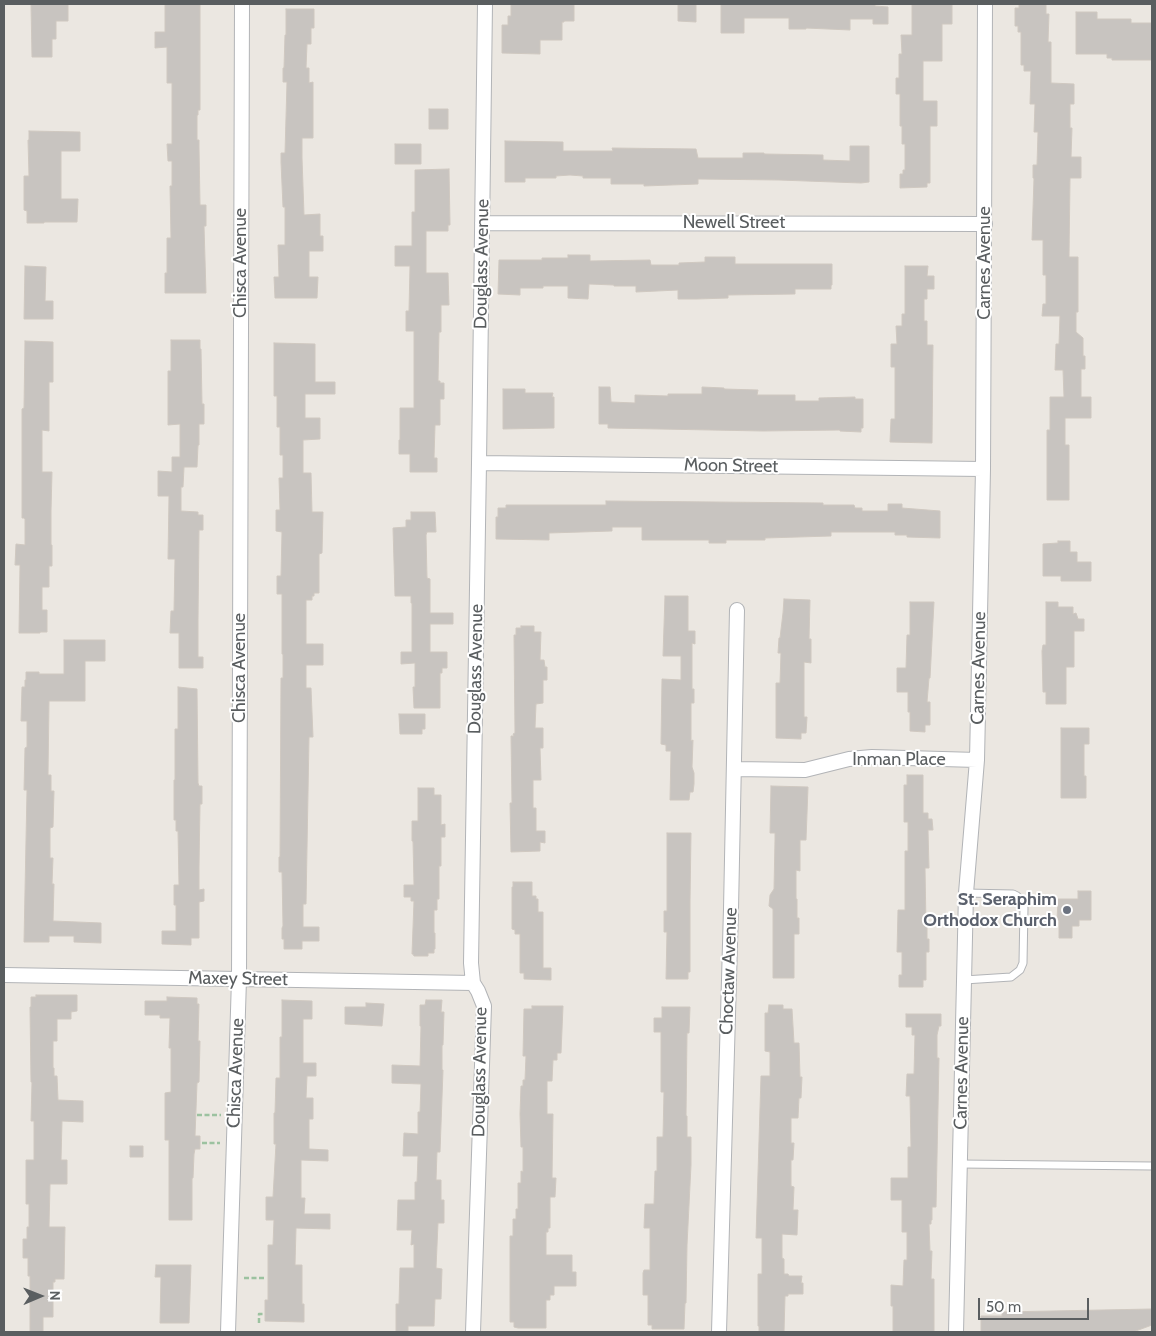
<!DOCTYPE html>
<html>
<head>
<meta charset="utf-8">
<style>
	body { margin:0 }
	#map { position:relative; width:1156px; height:1336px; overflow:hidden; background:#ebe7e1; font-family:Cabin,sans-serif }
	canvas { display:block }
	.frame { position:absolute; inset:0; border:5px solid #5a5e60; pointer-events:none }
	.north { position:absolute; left:15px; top:1271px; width:50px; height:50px; -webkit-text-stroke:4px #fff; paint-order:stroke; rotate:89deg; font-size:14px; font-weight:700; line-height:20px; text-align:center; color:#5a5e60 }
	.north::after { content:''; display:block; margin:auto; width:18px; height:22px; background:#5a5e60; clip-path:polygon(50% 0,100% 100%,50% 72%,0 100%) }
	.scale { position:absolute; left:978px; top:1298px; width:111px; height:22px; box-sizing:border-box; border:2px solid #5a5e60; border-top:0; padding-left:6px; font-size:15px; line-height:18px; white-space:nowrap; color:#5a5e60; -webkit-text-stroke:4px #fff; paint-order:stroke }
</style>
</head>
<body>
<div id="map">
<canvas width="1156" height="1336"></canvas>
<div class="frame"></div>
<div class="north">N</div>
<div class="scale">50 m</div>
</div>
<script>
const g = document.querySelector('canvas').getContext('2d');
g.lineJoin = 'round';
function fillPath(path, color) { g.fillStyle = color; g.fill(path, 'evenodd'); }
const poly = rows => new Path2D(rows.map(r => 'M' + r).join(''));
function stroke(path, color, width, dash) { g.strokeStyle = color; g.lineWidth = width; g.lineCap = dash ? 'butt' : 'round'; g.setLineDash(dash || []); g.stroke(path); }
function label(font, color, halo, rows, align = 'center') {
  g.font = font + ' Cabin,sans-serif'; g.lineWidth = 4; g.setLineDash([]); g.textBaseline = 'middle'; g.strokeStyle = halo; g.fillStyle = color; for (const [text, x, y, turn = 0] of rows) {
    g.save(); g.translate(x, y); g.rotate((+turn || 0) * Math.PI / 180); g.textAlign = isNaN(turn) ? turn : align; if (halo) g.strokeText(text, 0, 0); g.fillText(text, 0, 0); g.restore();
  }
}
const building = poly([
	[31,4,68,4,68,21,56,21,56,39,52,39,52,57,32,57,31,4],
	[165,4,200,4,200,110,198,110,198,115,197,115,197,140,199,140,199,147,200,205,206,205,206,226,204,226,206,293,165,293,165,273,167,273,167,238,171,238,170,186,172,186,172,161,168,161,167,144,172,144,172,83,167,83,167,47,155,48,155,32,165,32,165,4],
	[511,4,574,4,574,21,564,21,564,22,562,22,562,40,540,40,540,54,502,53,502,25,508,25,508,16,511,16,511,4],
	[678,4,696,4,696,22,678,21,678,4],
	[721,4,875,4,875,6,888,7,888,24,873,24,873,19,850,19,850,30,806,28,806,29,789,29,789,18,744,18,744,33,721,33,721,4],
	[912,4,952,4,952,24,942,24,942,61,923,61,923,101,937,101,937,126,930,126,930,183,927,183,927,187,900,188,900,174,903,174,903,170,905,170,905,144,902,144,902,126,900,126,900,94,896,94,896,78,899,78,899,54,902,54,901,35,912,35,912,4],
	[1019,4,1046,4,1046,14,1049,14,1048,42,1051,42,1051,83,1074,84,1074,104,1070,104,1070,128,1072,128,1071,157,1081,157,1081,178,1070,178,1069,257,1078,257,1078,312,1076,312,1076,332,1083,338,1083,356,1085,356,1085,369,1081,369,1081,397,1091,397,1091,418,1065,418,1065,445,1069,445,1069,500,1047,500,1047,430,1050,430,1050,397,1064,397,1063,370,1055,370,1056,344,1059,344,1060,316,1042,316,1043,304,1046,304,1046,275,1043,275,1043,240,1032,240,1034,178,1033,178,1033,165,1037,165,1038,132,1034,132,1035,104,1030,104,1031,71,1024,71,1024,65,1021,65,1021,32,1018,32,1018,26,1015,26,1015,8,1019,8,1019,4],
	[286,9,314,9,314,28,311,28,311,44,307,44,306,68,309,68,309,83,313,82,313,138,302,138,302,158,304,215,320,214,320,236,323,236,323,251,309,251,309,277,318,277,317,298,275,298,274,277,279,277,278,245,285,245,285,207,283,207,281,162,281,153,285,153,287,82,283,82,283,68,284,68,285,35,286,35,286,9],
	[1076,12,1097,12,1097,19,1131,19,1131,23,1152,23,1152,60,1112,60,1112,58,1107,58,1107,54,1076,54,1076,12],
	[429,109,448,109,448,129,429,129,429,109],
	[29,131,80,132,80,151,61,151,61,199,78,199,77,222,44,222,44,223,27,223,27,211,24,210,24,176,29,176,28,140,29,140,29,131],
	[505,141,563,142,563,151,613,151,612,148,696,149,698,158,743,158,743,153,764,153,764,154,823,155,823,160,850,161,850,146,869,146,869,182,861,183,779,180,698,179,698,184,644,186,644,184,611,184,611,178,583,178,583,176,570,175,556,176,556,178,525,178,525,182,505,182,505,141],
	[395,144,421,144,421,164,395,164,395,144],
	[449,169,450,225,448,225,448,231,426,231,426,273,448,273,449,305,441,305,441,332,439,332,438,381,440,381,440,383,444,383,444,399,440,399,440,425,435,425,434,458,437,458,437,472,410,472,410,454,399,454,399,440,400,440,400,408,414,408,414,331,406,331,406,311,409,311,410,266,395,266,395,246,412,246,412,212,415,212,415,170,449,169],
	[568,255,590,255,590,261,650,260,651,265,679,265,679,263,705,262,705,257,735,257,735,264,832,264,832,285,831,285,831,289,795,289,795,294,728,295,728,298,697,299,678,299,678,290,636,292,636,286,614,286,614,285,589,284,588,299,568,298,568,286,543,286,543,288,520,288,520,295,498,294,499,260,542,260,542,258,568,258,568,255],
	[25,266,46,267,45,301,53,301,53,319,24,319,25,266],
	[905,266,928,266,927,276,934,276,934,289,927,289,927,299,924,299,924,321,927,321,927,345,933,345,932,443,890,442,891,419,895,419,895,367,891,367,891,344,897,344,896,326,902,326,902,314,905,314,905,266],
	[171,340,200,340,200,349,201,349,202,404,204,404,204,424,199,424,199,445,198,445,197,467,184,467,183,487,181,487,181,511,198,512,198,515,203,515,203,530,199,530,198,620,198,657,203,657,203,668,179,668,179,633,170,633,171,611,174,611,175,559,168,559,169,496,158,496,158,471,172,472,172,457,180,457,180,424,168,425,168,371,171,371,171,340],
	[25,341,53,342,53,382,49,382,49,431,42,430,42,472,52,472,51,511,51,545,52,545,52,566,49,566,49,587,42,587,42,610,47,610,47,632,40,632,40,633,19,633,20,565,15,565,16,544,25,545,25,519,24,518,22,518,22,409,24,408,25,341],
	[274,343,315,344,315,382,335,382,335,394,305,394,305,418,320,418,320,439,303,440,303,473,311,473,312,512,323,512,322,553,319,554,319,593,314,593,314,596,312,596,312,600,306,600,306,644,323,644,323,665,306,665,306,688,311,688,313,737,309,737,306,904,303,904,303,927,319,927,319,941,302,941,302,949,284,949,284,939,282,939,282,928,283,926,282,872,279,872,279,857,280,857,281,678,283,678,283,654,282,654,282,594,277,594,277,576,281,576,282,532,276,531,276,510,280,510,279,478,283,478,283,455,280,455,280,427,277,427,277,396,274,396,274,343],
	[599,387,610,387,611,402,635,403,635,395,668,396,668,394,702,394,702,387,724,388,724,389,758,390,757,395,795,395,795,401,819,401,819,398,855,397,855,399,863,399,863,428,861,428,861,432,840,431,840,430,763,431,608,428,608,424,599,424,599,387],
	[503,389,525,389,525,393,553,393,552,397,554,397,554,428,503,429,503,389],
	[606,501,823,503,823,505,854,505,855,508,862,508,862,511,888,511,888,504,902,504,902,508,940,511,940,538,907,537,907,535,895,535,895,532,831,532,831,536,765,538,765,540,726,540,726,543,709,543,709,540,642,540,642,527,612,527,612,531,549,533,549,540,496,539,496,517,498,517,498,508,506,508,506,505,606,505,606,501],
	[411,512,435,512,436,532,427,532,426,535,427,578,430,579,430,613,453,613,453,624,430,624,430,652,447,652,447,668,442,668,442,673,440,673,440,708,414,708,413,687,415,687,415,663,401,664,401,652,412,652,412,603,411,603,411,596,395,596,393,528,406,527,406,520,411,520,411,512],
	[1058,541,1070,541,1070,552,1077,552,1077,562,1091,562,1091,581,1061,581,1061,576,1043,576,1043,544,1058,543,1058,541],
	[665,596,688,596,688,631,695,631,695,644,692,643,692,689,694,689,694,703,691,703,691,741,693,740,692,767,694,773,694,784,693,792,690,792,689,800,670,800,671,751,666,751,666,745,661,744,662,679,681,680,681,656,663,656,665,596],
	[784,599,810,600,809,639,811,639,811,663,804,662,804,717,807,717,806,733,801,733,801,739,776,738,776,683,780,683,781,653,778,653,779,638,780,638,783,613,784,599],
	[910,602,934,602,930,678,929,678,927,702,930,702,930,725,925,725,925,732,910,731,910,712,908,712,908,692,897,692,897,668,906,668,907,635,910,635,910,602],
	[1046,602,1058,602,1058,607,1073,607,1073,614,1076,613,1078,619,1084,619,1084,631,1074,631,1074,667,1066,667,1066,704,1046,704,1046,692,1043,692,1042,651,1043,645,1046,645,1046,602],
	[521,626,534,626,534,632,541,632,540,660,544,660,545,667,547,667,547,680,543,680,543,703,536,704,535,728,543,728,543,748,540,748,541,780,533,780,533,808,536,808,536,831,545,831,545,843,540,842,540,851,511,852,510,803,512,803,511,736,514,736,513,734,515,733,514,635,516,635,516,628,521,628,521,626],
	[64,640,105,640,105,661,85,661,85,701,49,701,48,775,51,775,51,791,54,791,53,827,50,828,50,858,53,858,52,884,54,884,53,921,101,923,101,943,74,942,74,936,49,936,49,942,24,942,27,790,24,790,25,748,27,747,27,721,21,721,22,687,25,687,25,680,26,680,26,672,39,672,39,674,64,674,64,640],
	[178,687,197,689,198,783,199,786,202,786,202,804,200,804,199,867,199,890,204,889,204,901,199,902,199,938,191,938,191,945,162,944,162,931,176,931,176,905,174,905,174,885,179,885,178,831,176,831,176,820,174,820,174,780,175,780,175,729,178,729,178,687],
	[399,714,425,714,425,729,422,729,422,734,400,734,399,714],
	[1061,728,1089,728,1089,744,1084,744,1084,776,1086,776,1086,798,1061,798,1061,728],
	[907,775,923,775,923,813,928,813,928,819,932,819,933,830,928,830,929,868,925,868,926,926,927,926,927,939,929,939,929,952,926,952,926,980,923,980,923,987,899,987,899,975,902,975,902,952,897,952,898,910,905,910,905,851,908,851,908,822,904,822,904,785,907,785,907,775],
	[771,786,808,787,806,840,800,840,800,871,796,870,796,899,797,899,797,918,799,918,799,934,794,934,794,978,773,978,773,909,769,906,770,895,774,889,775,840,775,833,770,833,771,786],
	[418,788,434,788,434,795,441,795,441,825,445,824,445,837,441,837,441,866,439,866,439,899,437,899,437,910,434,910,434,933,435,933,435,949,434,949,434,953,428,953,428,956,414,956,413,954,412,954,414,901,411,901,411,897,404,897,404,885,414,885,413,841,412,841,412,821,418,821,418,788],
	[667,833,691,833,690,901,690,972,688,972,688,979,666,979,667,932,664,932,664,911,667,911,667,833],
	[513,882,532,882,532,896,536,896,536,899,538,899,538,912,543,912,543,968,551,968,551,980,524,979,524,973,520,973,520,934,515,934,515,930,512,929,512,887,513,887,513,882],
	[1078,891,1091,891,1091,920,1079,920,1079,926,1072,926,1072,938,1059,938,1059,920,1057,920,1058,899,1078,899,1078,891],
	[36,995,77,995,77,1011,71,1012,71,1019,57,1019,57,1041,53,1041,53,1068,54,1068,54,1076,57,1076,58,1100,83,1101,83,1122,62,1121,61,1160,67,1160,67,1184,50,1184,49,1227,65,1227,64,1279,55,1279,55,1282,53,1282,53,1317,43,1317,43,1332,30,1332,30,1276,28,1276,28,1258,23,1258,23,1239,27,1239,27,1227,29,1227,29,1204,26,1204,26,1160,34,1160,34,1121,31,1121,32,1082,31,1082,30,1007,31,1007,31,997,36,997,36,995],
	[167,997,197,998,197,1004,199,1004,198,1041,200,1041,199,1082,197,1083,195,1136,200,1136,200,1149,195,1149,194,1154,193,1178,192,1178,192,1220,169,1220,169,1140,165,1140,165,1093,171,1092,171,1048,169,1048,170,1018,160,1018,160,1015,145,1015,145,1001,167,1001,167,997],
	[282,1000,312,1001,312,1019,303,1019,303,1063,316,1063,316,1076,307,1076,306,1098,313,1098,313,1119,309,1119,309,1149,328,1150,328,1161,301,1160,301,1198,305,1198,304,1214,330,1214,330,1229,296,1228,295,1265,302,1265,302,1304,304,1304,304,1322,265,1321,265,1300,268,1300,268,1245,273,1245,274,1220,266,1220,266,1197,273,1197,276,1144,274,1144,274,1113,275,1113,276,1078,280,1078,280,1037,282,1037,282,1000],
	[426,1000,442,1000,441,1012,444,1012,443,1045,442,1045,442,1070,443,1070,440,1152,437,1152,436,1180,441,1180,441,1200,444,1200,444,1223,438,1223,436,1268,442,1269,441,1299,435,1299,434,1326,408,1326,408,1332,396,1332,396,1304,399,1304,400,1268,414,1268,414,1244,411,1245,412,1230,397,1230,398,1200,415,1200,415,1182,417,1182,418,1156,403,1156,404,1133,418,1134,418,1112,420,1112,421,1084,392,1083,392,1065,420,1066,421,1026,420,1026,420,1005,425,1005,426,1000],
	[366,1003,384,1004,382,1026,345,1024,345,1007,366,1007,366,1003],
	[769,1005,783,1005,783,1009,792,1009,794,1043,799,1043,800,1077,802,1077,801,1098,799,1098,798,1118,791,1118,791,1143,794,1143,793,1160,791,1160,791,1186,794,1187,793,1210,798,1210,797,1235,782,1234,782,1258,784,1259,784,1274,788,1274,789,1276,802,1276,801,1283,803,1283,803,1294,788,1294,788,1296,785,1296,784,1332,759,1332,759,1326,758,1326,758,1274,762,1274,762,1238,756,1238,761,1076,770,1076,770,1052,765,1051,765,1013,768,1013,769,1005],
	[532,1006,563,1006,561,1053,557,1053,557,1060,553,1060,552,1081,547,1081,547,1114,553,1114,552,1178,556,1178,555,1197,550,1197,550,1228,548,1228,548,1232,546,1232,546,1255,572,1255,572,1272,576,1272,576,1286,554,1286,554,1295,550,1295,550,1300,546,1300,546,1328,518,1328,514,1327,514,1322,510,1322,510,1236,513,1236,513,1219,516,1219,516,1209,518,1209,518,1183,521,1183,521,1171,523,1172,523,1147,521,1147,520,1114,521,1086,523,1086,523,1080,525,1080,526,1056,523,1056,524,1009,532,1009,532,1006],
	[662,1007,690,1007,689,1033,687,1033,686,1116,687,1116,687,1137,691,1137,691,1165,687,1245,686,1303,685,1303,684,1329,652,1329,652,1325,648,1325,648,1295,643,1295,643,1273,644,1270,650,1270,650,1228,644,1228,645,1204,654,1204,655,1171,657,1171,657,1137,663,1137,664,1092,661,1092,661,1032,654,1032,654,1018,662,1018,662,1007],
	[906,1014,941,1014,941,1026,939,1026,937,1035,937,1058,939,1058,936,1207,932,1207,932,1220,931,1220,931,1224,929,1224,930,1251,932,1251,931,1279,934,1279,934,1332,893,1332,893,1306,891,1306,891,1285,903,1286,904,1260,907,1260,907,1232,902,1232,902,1200,891,1200,891,1178,908,1178,908,1147,911,1147,910,1096,906,1096,907,1074,914,1074,915,1035,912,1035,912,1027,906,1027,906,1014],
	[130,1146,143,1146,143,1157,130,1157,130,1146],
	[156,1265,191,1265,189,1323,160,1323,161,1277,155,1277,156,1265],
	[1152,1309,1152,1325,1133,1332,981,1332,981,1316,1002,1316,1002,1312,1152,1309]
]);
fillPath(building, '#c8c4c0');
stroke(building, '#cfc8c0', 1);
const lane = poly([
	[964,980,1011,977,1020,970,1023,963,1024,908,1021,901,1017,896,1013,894,966,893],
	[960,1164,1152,1166]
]);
const street = poly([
	[482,223,985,224],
	[479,463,983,469],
	[734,769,805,770,849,759,872,757,977,760],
	[4,975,473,983],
	[228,1332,239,979,242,4],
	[473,1332,484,1006,478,991,473,983,471,963,479,463,485,4],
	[719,1332,731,909,737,610],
	[956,1332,966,893,977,760,983,469,985,4]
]);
stroke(lane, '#b2b4b7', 9);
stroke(street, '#b2b4b7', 16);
stroke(poly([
	[197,1115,221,1115],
	[202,1143,220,1143],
	[244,1278,264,1278],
	[259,1323,259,1314,263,1314]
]), '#9cc2a0', 2.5, [5, 2.5]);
stroke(lane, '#fff', 7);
stroke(street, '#fff', 14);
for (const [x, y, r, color] of [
	[1067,910,5,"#6b7280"]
]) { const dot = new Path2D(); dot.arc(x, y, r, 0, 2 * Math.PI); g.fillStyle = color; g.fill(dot); stroke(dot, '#fff', 2); }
label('18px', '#5a5e60', '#fff', [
	["Newell Street",734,223],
	["Chisca Avenue",241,263,-90],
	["Carnes Avenue",985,263,-90],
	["Douglass Avenue",482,264,-89],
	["Moon Street",731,466,1],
	["Chisca Avenue",240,668,-90],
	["Carnes Avenue",979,668,-89],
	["Douglass Avenue",476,669,-89],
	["Inman Place",899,760],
	["Choctaw Avenue",729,971,-88],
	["Maxey Street",238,979,1],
	["Douglass Avenue",480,1072,-89],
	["Chisca Avenue",236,1073,-88],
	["Carnes Avenue",962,1073,-89]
]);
label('bold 18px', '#5b616d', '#fff', [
	["St. Seraphim",1057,900],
	["Orthodox Church",1057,921]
], 'right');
</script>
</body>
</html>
